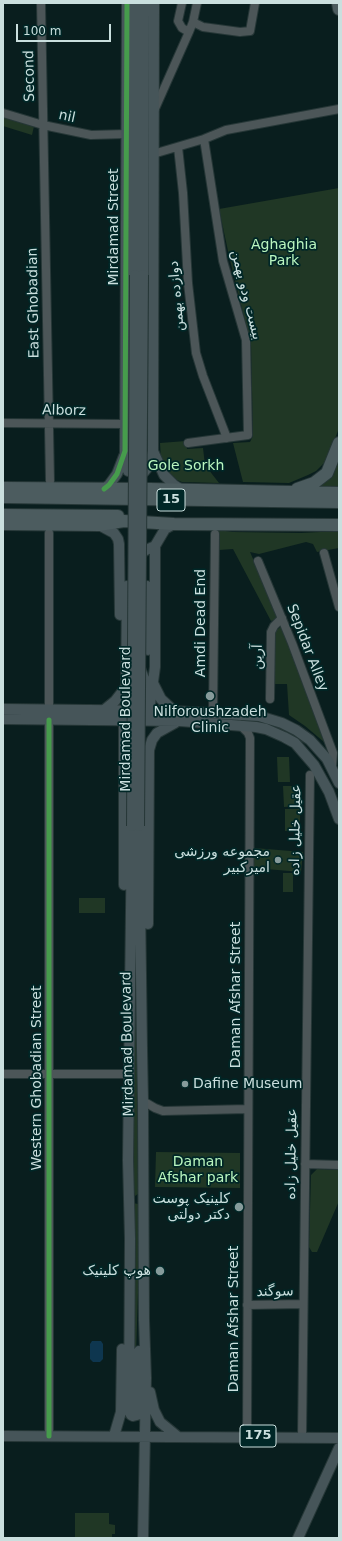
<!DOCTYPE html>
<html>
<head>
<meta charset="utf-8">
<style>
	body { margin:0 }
	#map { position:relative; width:342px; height:1541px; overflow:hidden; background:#091e1e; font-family:"DejaVu Sans",sans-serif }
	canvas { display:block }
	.frame { position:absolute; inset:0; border:4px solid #cadfde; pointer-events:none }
	.scale { position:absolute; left:16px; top:24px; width:95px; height:18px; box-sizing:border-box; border:2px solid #cadfde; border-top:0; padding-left:5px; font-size:12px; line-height:14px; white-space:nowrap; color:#cadfde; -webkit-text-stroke:3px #002727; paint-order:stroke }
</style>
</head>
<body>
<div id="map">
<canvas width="342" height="1541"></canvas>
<div class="frame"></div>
<div class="scale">100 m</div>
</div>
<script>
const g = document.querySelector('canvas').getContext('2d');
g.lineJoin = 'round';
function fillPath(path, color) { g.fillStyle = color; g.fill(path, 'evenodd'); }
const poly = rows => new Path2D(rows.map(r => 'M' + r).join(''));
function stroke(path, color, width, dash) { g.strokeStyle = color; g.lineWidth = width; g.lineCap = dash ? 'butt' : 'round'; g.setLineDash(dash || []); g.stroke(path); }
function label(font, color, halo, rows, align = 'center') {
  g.font = font + ' "DejaVu Sans","Noto Sans Arabic",sans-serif'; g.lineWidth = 3.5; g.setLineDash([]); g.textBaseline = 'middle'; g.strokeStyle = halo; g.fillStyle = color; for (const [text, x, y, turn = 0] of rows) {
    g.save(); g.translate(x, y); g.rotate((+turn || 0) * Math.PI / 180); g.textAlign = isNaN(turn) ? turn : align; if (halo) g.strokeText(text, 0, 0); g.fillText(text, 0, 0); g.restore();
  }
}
fillPath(poly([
	[3,113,35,122,32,135,3,126],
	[339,188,339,428,327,460,316,471,308,475,289,483,243,482,233,443,250,442,253,436,251,345,230,260,219,209],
	[186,441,187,449,203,448,205,465,219,483,182,482,177,480,167,471,161,460,160,443],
	[339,456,339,488,314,487],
	[219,530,233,532,301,533,339,531,339,548,317,552,313,544,306,542,259,554,250,552,279,618,271,621,233,549,219,550],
	[282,626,324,740,324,742,305,726,289,715,287,684,274,684,274,632],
	[277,757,289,757,290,782,278,782],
	[283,786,300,786,300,806,284,807],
	[285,809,300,809,300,830,285,831],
	[254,848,303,852,301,872,254,868],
	[283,873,293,873,293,892,283,892],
	[79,898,105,898,105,913,79,913],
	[134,972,137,972,138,1194,135,1196,134,1193],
	[156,1152,240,1153,240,1188,155,1187],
	[317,1169,339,1170,339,1201,317,1252,312,1252,309,1247,311,1175],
	[141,1202,135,1385,130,1408,133,1203,138,1204],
	[75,1513,109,1513,109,1524,115,1525,115,1534,112,1534,112,1538,75,1538]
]), '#203725');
fillPath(poly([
	[92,1341,101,1341,103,1344,103,1359,100,1362,93,1362,90,1359,90,1344]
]), '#0e364f');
const minor = poly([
	[41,3,50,481],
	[182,3,178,21,182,28,189,32],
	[193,22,203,27,240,32,250,31,255,3],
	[154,111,189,32,193,22,197,3],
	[3,113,43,125,91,135,126,134],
	[178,147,183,193,188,283,196,353,203,376,227,438],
	[153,154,204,139,226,130,339,109],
	[3,423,125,424],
	[188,443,248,435,246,340,223,261,204,139],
	[49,533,49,710],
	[324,553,339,607],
	[258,561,292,643,333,753,332,767],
	[270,699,271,632,274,626,282,618],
	[213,713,215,534],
	[49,720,49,1436],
	[240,725,248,733,250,738,247,1436],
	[3,1074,128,1074],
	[143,1101,155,1108,163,1111,248,1109],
	[305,1164,339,1165],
	[247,1305,303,1304],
	[302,1437,310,775]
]);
const major = poly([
	[127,3,125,451,125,462,128,471,135,473,144,472,149,466,153,451],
	[154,3,153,451,164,475,174,485,182,490],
	[135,275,136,3],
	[143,275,144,3],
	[104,489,109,485,117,474,124,456],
	[99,525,114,533,118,539,119,544,120,615],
	[138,559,144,551,155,546],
	[127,586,126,691,129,699,135,700,142,697,146,689,146,684,140,668],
	[147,586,148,650],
	[153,683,161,699,174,711],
	[3,709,174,711,259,716,282,723,296,730,310,740,327,759,339,783],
	[104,710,115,701,126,687],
	[142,715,147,711,150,704,155,667,155,546,165,529,174,524],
	[3,719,180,721,256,727,266,729,284,737,295,743,314,765,329,792,339,819],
	[132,826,128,1160,130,1239,129,1410,131,1415,133,1416,137,1415,138,1411,139,1351],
	[139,826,142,1049,143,1101,144,1320,146,1378,143,1538],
	[124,885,124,721],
	[148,924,149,750,152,740,157,733,175,723],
	[150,1392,154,1410,160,1422,177,1436],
	[3,1436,339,1438],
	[114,1436,121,1412,122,1349],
	[298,1538,339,1448]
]);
const highway = poly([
	[338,3,339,9],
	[3,488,150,489,339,493],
	[297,489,314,483,327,473,339,443],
	[3,497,339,502],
	[3,515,118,516],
	[3,524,99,525,124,521,174,524,339,525]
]);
stroke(minor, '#263737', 10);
stroke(major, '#263737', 12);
stroke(highway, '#263737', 14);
stroke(minor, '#4c5658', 8);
stroke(major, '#465559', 10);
stroke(highway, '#4c5c5f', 12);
const majorBridge = poly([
	[132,826,135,275],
	[139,826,143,275]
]);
stroke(majorBridge, '#263737', 12, []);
stroke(majorBridge, '#465559', 10);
stroke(poly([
	[104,489,109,485,117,474,125,451,127,3],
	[49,720,49,1436]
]), '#469c4c', 5);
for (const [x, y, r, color] of [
	[210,696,5,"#869b9b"],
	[278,860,4,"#869b9b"],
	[185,1084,4,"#869b9b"],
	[239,1207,5,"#869b9b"],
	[160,1271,5,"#869b9b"]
]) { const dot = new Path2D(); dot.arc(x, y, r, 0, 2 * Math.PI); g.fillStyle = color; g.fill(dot); stroke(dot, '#002727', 1.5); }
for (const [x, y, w] of [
	[171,500,28],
	[258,1436,36]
]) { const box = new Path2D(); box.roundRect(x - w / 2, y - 11, w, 22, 3); g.fillStyle = '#002727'; g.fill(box); stroke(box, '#cadfde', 1); }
label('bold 13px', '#cadfde', null, [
	["15",171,500],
	["175",258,1436]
]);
label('14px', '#cadfde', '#002727', [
	["Second",30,76,-91],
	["nil",67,117,12],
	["Mirdamad Street",114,227,-90],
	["بیست ودو بهمن",246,295,76],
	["دوازده بهمن",177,296,-95],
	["East Ghobadian",34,303,-91],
	["Alborz",64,411,1],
	["Amdi Dead End",201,623,-90],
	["Sepidar Alley",307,648,69],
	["آرین",258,657,-89],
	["Mirdamad Boulevard",126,719,-90],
	["عقیل خلیل زاده",296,830,-89],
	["Daman Afshar Street",236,995,-90],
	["Mirdamad Boulevard",128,1044,-91],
	["Western Ghobadian Street",37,1078,-90],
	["عقیل خلیل زاده",292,1154,-89],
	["سوگند",275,1292,-1],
	["Daman Afshar Street",234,1319,-90]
]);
label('14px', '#baf6bf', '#002727', [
	["Aghaghia",284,245],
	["Park",284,261],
	["Gole Sorkh",186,466],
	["Daman",198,1162],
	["Afshar park",198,1178]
]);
label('14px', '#cadfde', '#002727', [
	["Nilforoushzadeh",210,712,"center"],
	["Clinic",210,728,"center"],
	["مجموعه ورزشی",270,852],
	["امیرکبیر",270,868],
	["Dafine Museum",193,1084,"left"],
	["کلینیک پوست",230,1199],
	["دکتر دولتى",230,1215],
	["هوپ کلینیک",151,1271]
], 'right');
</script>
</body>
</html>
